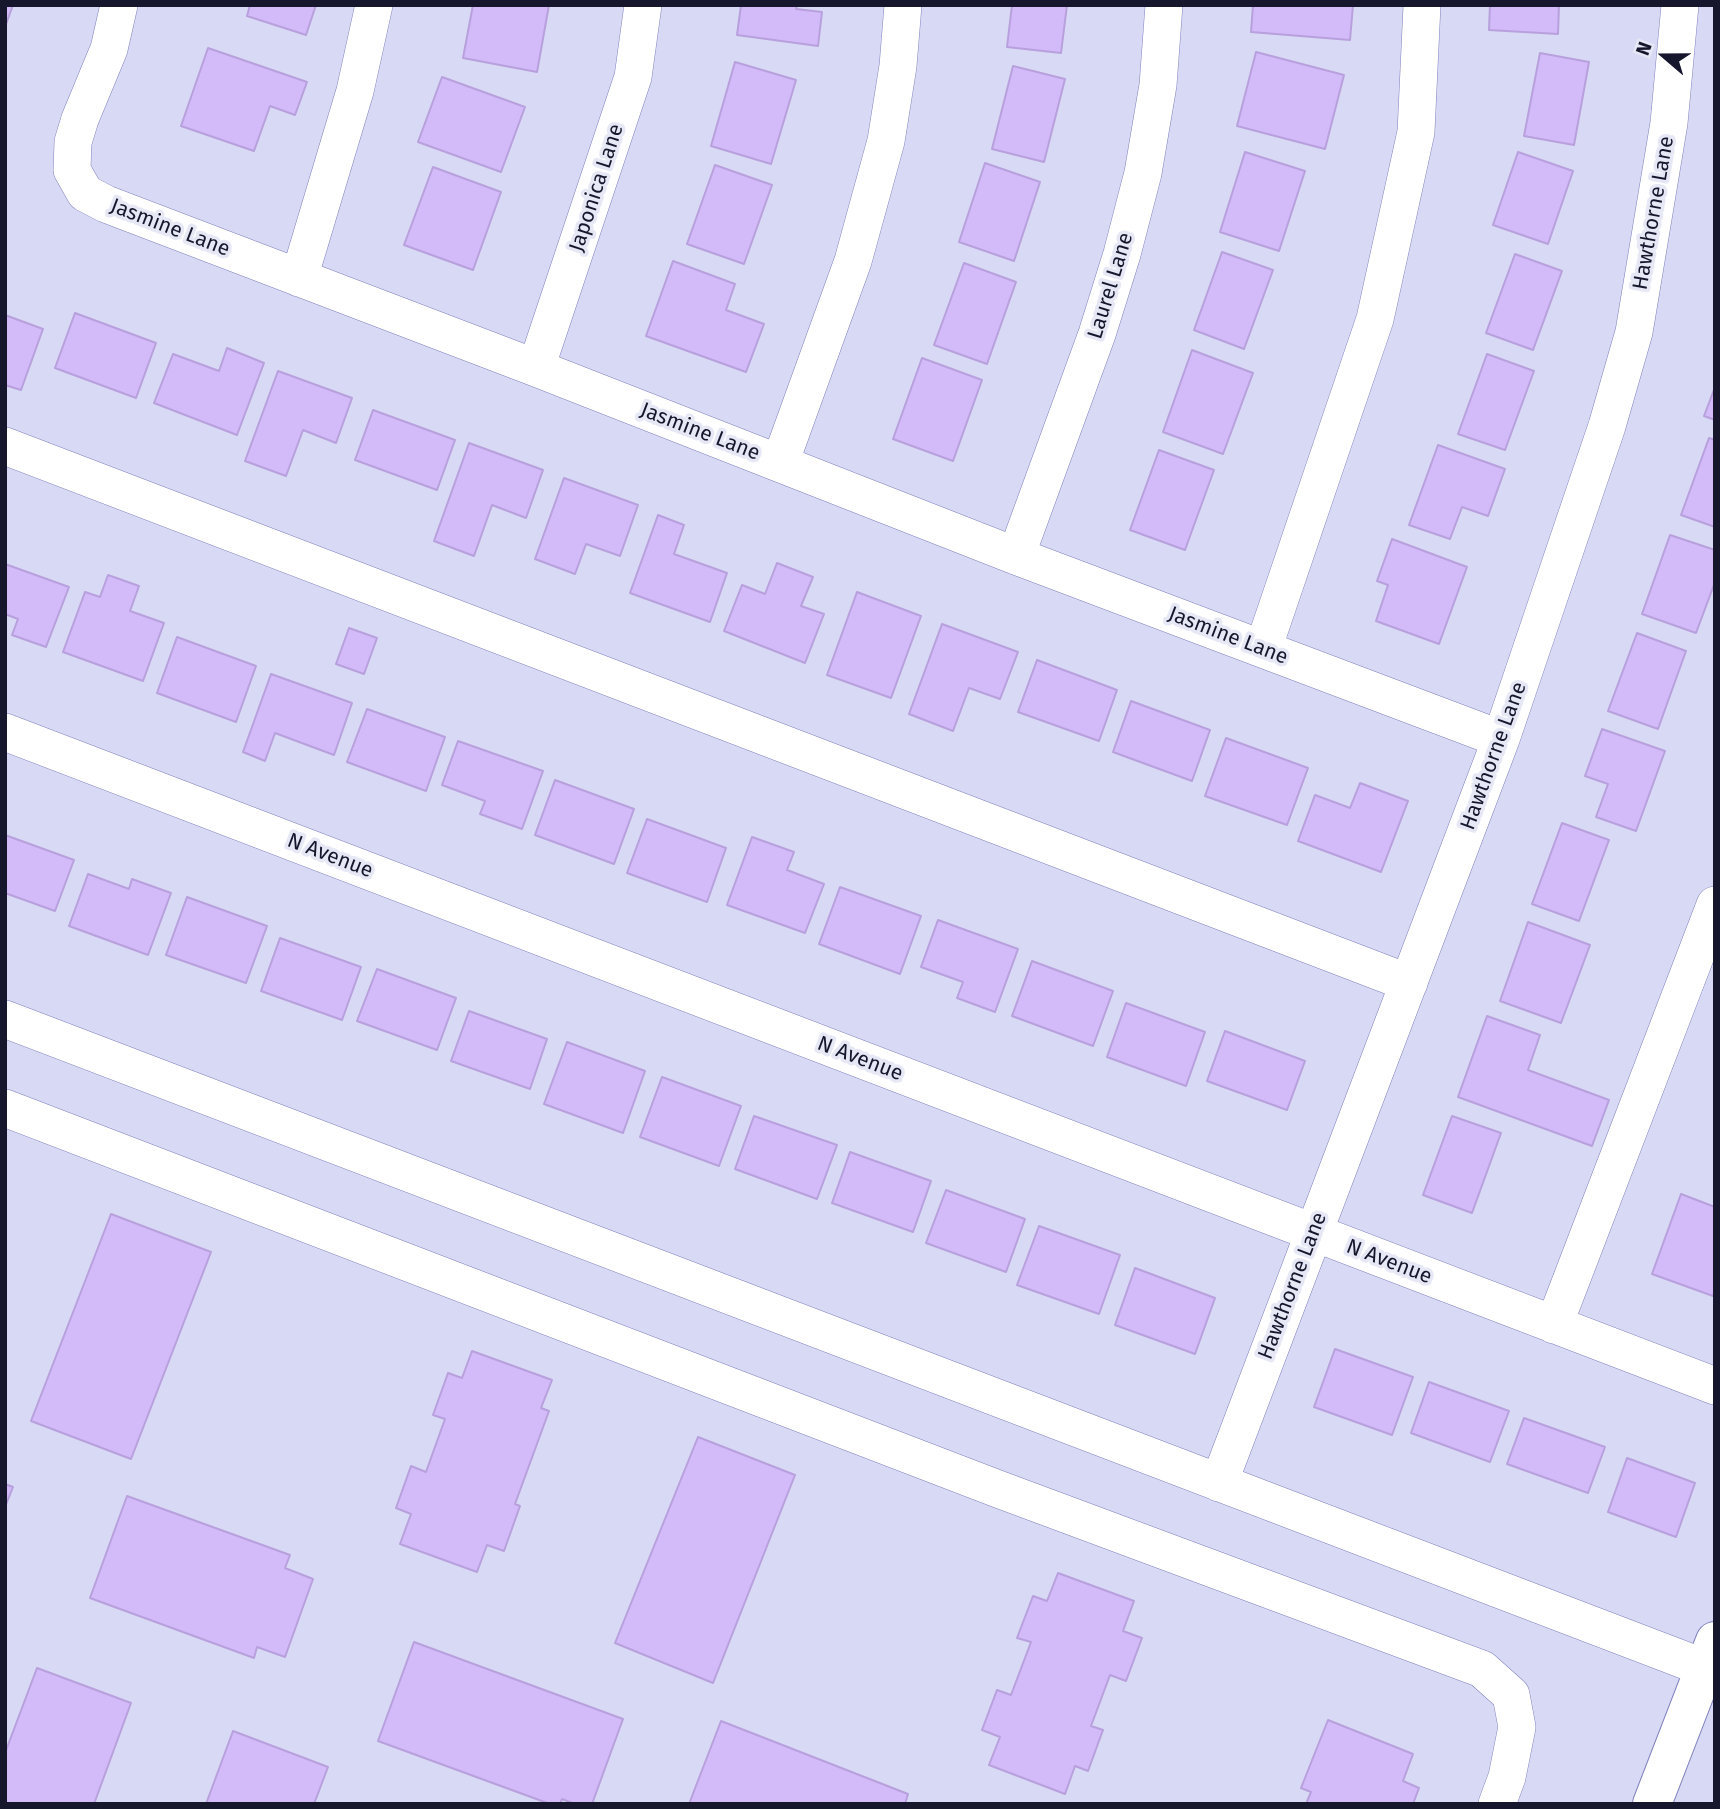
<!DOCTYPE html>
<html>
<head>
<meta charset="utf-8">
<style>
	body { margin:0 }
	#map { position:relative; width:1720px; height:1809px; overflow:hidden; background:#d8d9f4; font-family:"Fira Sans",sans-serif }
	canvas { display:block }
	.frame { position:absolute; inset:0; border:7px solid #16162d; pointer-events:none }
	.north { position:absolute; left:1629px; top:21px; width:70px; height:70px; -webkit-text-stroke:5px #e7e8f5; paint-order:stroke; rotate:290deg; font-size:19px; font-weight:700; line-height:28px; text-align:center; color:#16162d }
	.north::after { content:''; display:block; margin:auto; width:24px; height:32px; background:#16162d; clip-path:polygon(50% 0,100% 100%,50% 72%,0 100%) }
</style>
</head>
<body>
<div id="map">
<canvas width="1720" height="1809"></canvas>
<div class="frame"></div>
<div class="north">N</div>
</div>
<script>
const g = document.querySelector('canvas').getContext('2d');
g.lineJoin = 'round';
function fillPath(path, color) { g.fillStyle = color; g.fill(path, 'evenodd'); }
const poly = rows => new Path2D(rows.map(r => 'M' + r).join(''));
function stroke(path, color, width, dash) { g.strokeStyle = color; g.lineWidth = width; g.lineCap = dash ? 'butt' : 'round'; g.setLineDash(dash || []); g.stroke(path); }
function label(font, color, halo, rows, align = 'center') {
  g.font = font + ' "Fira Sans",sans-serif'; g.lineWidth = 7; g.setLineDash([]); g.textBaseline = 'middle'; g.strokeStyle = halo; g.fillStyle = color; for (const [text, x, y, turn = 0] of rows) {
    g.save(); g.translate(x, y); g.rotate((+turn || 0) * Math.PI / 180); g.textAlign = isNaN(turn) ? turn : align; if (halo) g.strokeText(text, 0, 0); g.fillText(text, 0, 0); g.restore();
  }
}
const building = poly([
	[5,5,13,5,5,27,5,5],
	[250,5,316,5,306,35,247,16,250,5],
	[473,5,549,5,537,72,463,58,473,5],
	[741,5,797,5,796,9,822,12,818,46,737,35,741,5],
	[1012,5,1067,5,1061,53,1007,47,1012,5],
	[1253,5,1353,5,1350,40,1251,32,1253,5],
	[1490,5,1559,5,1558,34,1489,30,1490,5],
	[208,48,307,82,295,115,270,106,254,151,181,126,208,48],
	[1256,52,1344,75,1325,149,1237,126,1256,52],
	[1540,53,1589,62,1574,145,1524,136,1540,53],
	[735,62,796,80,771,164,711,146,735,62],
	[1013,66,1065,79,1044,162,992,149,1013,66],
	[442,77,525,107,501,172,418,142,442,77],
	[1245,152,1305,171,1279,251,1220,232,1245,152],
	[1518,152,1573,171,1548,244,1493,225,1518,152],
	[985,163,1040,182,1014,261,959,242,985,163],
	[715,165,772,185,744,264,687,244,715,165],
	[433,167,501,192,473,270,404,245,433,167],
	[1222,252,1273,270,1244,349,1194,330,1222,252],
	[1515,254,1562,271,1533,350,1486,333,1515,254],
	[673,261,735,284,726,310,764,324,746,372,646,336,673,261],
	[964,263,1016,282,987,364,934,345,964,263],
	[75,313,156,343,136,398,55,368,75,313],
	[5,315,43,329,21,390,5,385,5,315],
	[227,348,264,363,237,435,154,403,173,354,219,371,227,348],
	[1192,350,1253,373,1223,454,1163,432,1192,350],
	[1487,354,1534,371,1505,450,1458,434,1487,354],
	[922,358,982,380,953,461,893,439,922,358],
	[278,371,352,398,336,443,303,430,286,476,245,461,278,371],
	[1715,387,1715,420,1704,416,1715,387],
	[373,410,455,440,437,490,355,460,373,410],
	[1709,438,1715,440,1715,527,1681,515,1709,438],
	[469,443,543,470,526,518,492,505,474,556,434,541,469,443],
	[1438,445,1505,469,1488,516,1462,507,1450,539,1409,525,1438,445],
	[1159,450,1214,470,1185,550,1130,530,1159,450],
	[564,478,638,505,620,556,586,544,575,574,535,559,564,478],
	[658,515,684,525,674,554,727,573,710,622,630,593,658,515],
	[1670,535,1715,550,1715,582,1696,633,1642,614,1670,535],
	[1392,539,1467,567,1439,644,1376,621,1388,585,1377,581,1392,539],
	[777,563,813,577,801,606,824,614,805,663,724,631,742,585,765,594,777,563],
	[5,564,69,587,46,647,12,635,18,619,5,614,5,564],
	[108,575,139,586,130,611,164,623,143,681,63,652,85,592,100,597,108,575],
	[857,592,921,616,891,698,827,675,857,592],
	[942,624,1018,652,1000,699,969,688,953,731,909,714,942,624],
	[349,628,377,638,364,674,336,664,349,628],
	[1637,633,1686,651,1658,729,1608,711,1637,633],
	[177,637,256,666,236,722,157,693,177,637],
	[1037,660,1117,690,1099,741,1018,712,1037,660],
	[271,674,352,703,334,755,275,733,265,761,243,752,271,674],
	[1131,701,1210,730,1192,781,1113,752,1131,701],
	[367,709,445,737,426,791,347,762,367,709],
	[1602,729,1665,751,1636,831,1596,817,1608,784,1585,776,1602,729],
	[1226,738,1308,768,1287,825,1205,796,1226,738],
	[458,741,543,771,522,829,480,814,485,801,442,785,458,741],
	[555,780,634,809,614,864,535,835,555,780],
	[1360,783,1408,801,1381,872,1298,841,1315,795,1350,808,1360,783],
	[647,819,726,848,707,902,627,873,647,819],
	[1562,823,1609,840,1579,921,1532,904,1562,823],
	[5,835,74,860,55,911,5,893,5,835],
	[752,837,794,852,787,870,824,884,805,933,727,905,752,837],
	[88,874,129,889,132,879,171,893,148,955,69,926,88,874],
	[840,887,921,916,900,974,819,944,840,887],
	[187,897,267,926,246,983,166,955,187,897],
	[938,920,1018,949,995,1012,957,998,963,982,921,967,938,920],
	[1528,922,1590,945,1561,1023,1500,1001,1528,922],
	[280,938,361,967,342,1020,261,991,280,938],
	[1032,961,1113,991,1093,1046,1012,1016,1032,961],
	[377,969,456,998,437,1050,357,1021,377,969],
	[1126,1003,1205,1032,1186,1086,1107,1057,1126,1003],
	[469,1011,547,1039,530,1089,451,1061,469,1011],
	[1487,1016,1540,1035,1528,1070,1609,1100,1592,1146,1458,1097,1487,1016],
	[1225,1031,1305,1061,1287,1110,1207,1081,1225,1031],
	[567,1042,645,1071,623,1133,544,1104,567,1042],
	[662,1077,741,1106,719,1166,640,1137,662,1077],
	[754,1116,837,1145,817,1199,735,1169,754,1116],
	[1452,1116,1501,1133,1472,1213,1423,1195,1452,1116],
	[850,1152,931,1181,913,1232,832,1203,850,1152],
	[946,1190,1025,1219,1006,1272,926,1243,946,1190],
	[1681,1194,1715,1207,1715,1290,1713,1296,1652,1274,1681,1194],
	[111,1214,211,1252,131,1459,31,1421,111,1214],
	[1039,1226,1120,1255,1099,1314,1017,1285,1039,1226],
	[1135,1268,1215,1298,1195,1354,1115,1325,1135,1268],
	[1335,1349,1413,1377,1392,1435,1314,1407,1335,1349],
	[472,1351,552,1380,541,1408,549,1411,515,1504,520,1506,504,1551,487,1545,477,1572,400,1544,411,1514,396,1508,411,1466,426,1472,445,1419,433,1415,448,1373,462,1378,472,1351],
	[1429,1382,1509,1411,1490,1462,1411,1433,1429,1382],
	[1524,1418,1605,1447,1588,1493,1507,1464,1524,1418],
	[698,1437,795,1475,713,1683,615,1643,698,1437],
	[1627,1458,1695,1483,1676,1537,1608,1512,1627,1458],
	[5,1484,13,1487,5,1507,5,1484],
	[127,1496,290,1555,285,1568,313,1579,285,1657,257,1647,254,1658,90,1598,127,1496],
	[1058,1573,1134,1601,1123,1631,1142,1638,1126,1681,1110,1675,1091,1726,1103,1730,1088,1771,1075,1766,1065,1794,989,1765,1000,1737,982,1730,997,1690,1011,1695,1031,1642,1017,1638,1033,1596,1047,1601,1058,1573],
	[414,1642,623,1719,592,1804,575,1804,562,1799,560,1804,550,1804,378,1741,414,1642],
	[37,1668,131,1703,94,1804,5,1804,5,1753,37,1668],
	[1328,1720,1413,1754,1403,1781,1419,1788,1413,1804,1306,1804,1311,1792,1301,1788,1328,1720],
	[721,1721,908,1794,905,1804,689,1804,721,1721],
	[233,1731,328,1767,314,1804,206,1804,233,1731]
]);
fillPath(building, '#d3baf9');
stroke(building, '#b8a0dd', 2);
const minor = poly([
	[119,5,109,49,80,119,73,142,72,170,85,193,106,204,536,368,1016,556,1501,739],
	[299,278,355,91,374,5],
	[536,368,633,77,643,5],
	[5,446,1409,983],
	[780,463,853,261,886,141,898,66,903,5],
	[1016,556,1097,334,1122,254,1143,173,1158,85,1164,5],
	[1263,649,1375,319,1416,132,1422,5],
	[5,732,1715,1386],
	[5,1019,1705,1668],
	[5,1108,998,1489,1482,1669,1511,1695,1517,1727,1507,1777,1497,1804],
	[1554,1325,1715,905],
	[1219,1483,1501,739,1607,426,1634,332,1669,123,1680,5]
]);
const major = poly([
	[1652,1804,1715,1641]
]);
stroke(minor, '#8182be', 38);
stroke(major, '#8182be', 40);
stroke(minor, '#fff', 37);
stroke(major, '#fff', 38);
label('21px', '#16162d', '#e7e8f5', [
	["Japonica Lane",597,188,-72],
	["Hawthorne Lane",1654,213,-80],
	["Jasmine Lane",170,228,21],
	["Laurel Lane",1111,286,-73],
	["Jasmine Lane",700,432,21],
	["Jasmine Lane",1228,636,21],
	["Hawthorne Lane",1494,756,-70],
	["N Avenue",330,856,21],
	["N Avenue",860,1059,21],
	["N Avenue",1389,1262,21],
	["Hawthorne Lane",1293,1286,-69]
]);
</script>
</body>
</html>
